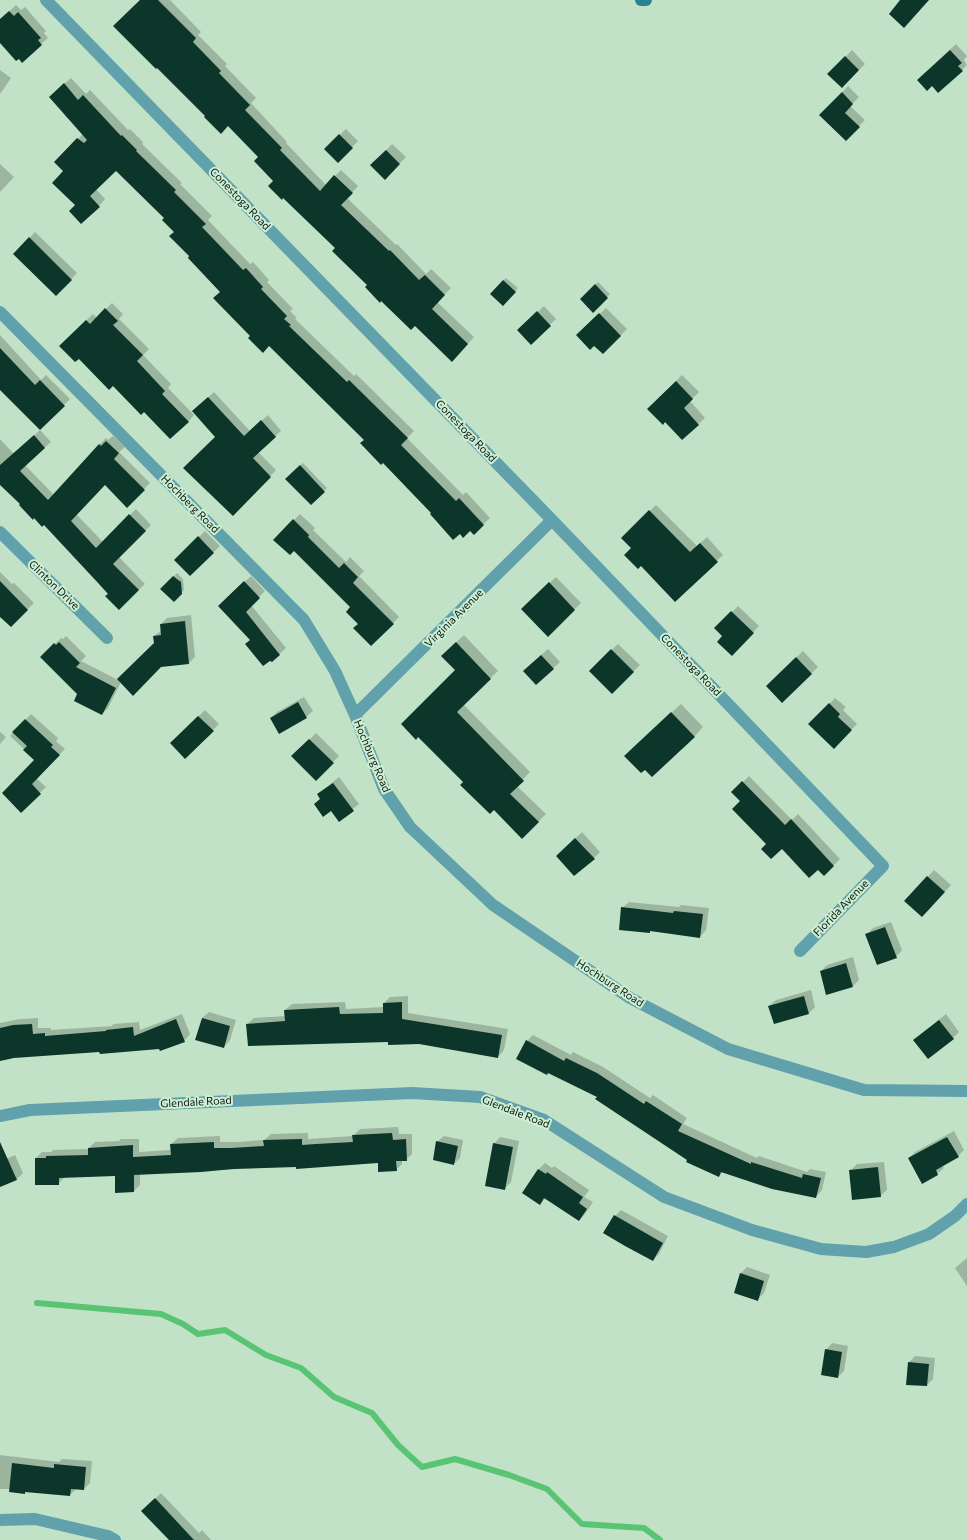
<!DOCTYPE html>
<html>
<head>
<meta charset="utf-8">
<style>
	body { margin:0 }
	canvas { display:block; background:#c2e2c7 }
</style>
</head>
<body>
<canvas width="967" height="1540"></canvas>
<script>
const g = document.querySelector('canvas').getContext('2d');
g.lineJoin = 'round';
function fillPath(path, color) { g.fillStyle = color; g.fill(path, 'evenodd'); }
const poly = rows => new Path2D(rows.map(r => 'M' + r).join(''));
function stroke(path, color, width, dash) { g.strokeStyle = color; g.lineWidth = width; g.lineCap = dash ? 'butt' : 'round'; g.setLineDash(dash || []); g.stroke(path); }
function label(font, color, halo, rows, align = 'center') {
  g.font = font + ' Commissioner,sans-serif'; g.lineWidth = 4; g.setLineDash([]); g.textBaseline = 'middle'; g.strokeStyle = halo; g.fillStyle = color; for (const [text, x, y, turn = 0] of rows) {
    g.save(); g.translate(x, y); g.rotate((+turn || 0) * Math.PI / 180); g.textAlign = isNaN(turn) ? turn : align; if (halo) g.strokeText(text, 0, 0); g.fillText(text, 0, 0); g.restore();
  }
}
fillPath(poly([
	[141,0,170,0,201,32,198,35,227,64,225,66,256,98,251,103,287,142,286,143,326,185,341,170,358,186,347,198,396,245,397,244,426,274,431,269,451,288,437,302,474,337,458,355,415,325,369,285,336,248,283,196,259,157],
	[16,5,21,10,25,7,46,31,44,33,48,38,41,44,0,41,0,20],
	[956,44,967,56,964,60,967,65,962,70,924,74],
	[852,50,865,64,842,87,829,74],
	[0,70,11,78,0,94],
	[71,78,86,94,90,90,128,130,130,129,143,142,142,144,182,183,180,184,212,216,208,220,250,264,253,262,269,280,267,282,293,309,290,311,297,318,295,319,354,376,356,374,414,431,407,438,463,495,466,492,490,518,474,533,470,530,433,513,365,440,269,345,251,336,221,292,191,256,166,218,116,170,96,189,105,199,99,206,76,205,65,171,55,162,83,134,57,90],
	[848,86,859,97,850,106,865,120,846,139,821,115],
	[346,129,358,141,338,162,325,149],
	[392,144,406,157,385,178,372,165],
	[0,164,14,177,0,192],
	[35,232,77,273,56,295,14,254],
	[506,278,518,288,503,305,491,294],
	[598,282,610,294,593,311,581,299],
	[112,303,123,314,119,319,149,349,143,355,171,384,168,388,194,415,188,422,144,410,79,358,60,346,93,314,97,318],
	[544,306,556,319,531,343,519,330],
	[606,308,627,329,603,353,594,344,578,335],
	[0,335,41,380,46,375,70,399,40,429,0,389],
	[682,375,699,392,690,401,705,418,682,439,666,420,648,409],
	[214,392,250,431,268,415,281,431,258,452,276,470,233,514,217,437,199,406],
	[40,430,51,442,25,465,54,495,100,444,106,438,108,440,113,436,125,447,119,452,150,483,127,506,105,484,76,514,103,542,136,509,151,525,119,557,145,584,119,609,109,594,44,524,0,484,0,439,14,454],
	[303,463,327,488,311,503,287,479],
	[656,505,697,546,707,537,723,555,675,600,632,548,622,538],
	[300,514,315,528,313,530,346,562,350,557,364,571,359,576,399,617,371,645,359,624,352,607,294,550,274,540],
	[205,531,220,546,190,575,175,560],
	[0,572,12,584,14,583,34,603,11,626,0,615],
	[177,573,183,579,184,590,174,601,162,589],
	[251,576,265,591,251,605,286,648,272,661,219,606],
	[556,577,581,603,548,635,522,609],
	[738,606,759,626,732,654,724,636,716,628],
	[191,615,195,657,189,663,161,666,121,682,108,708,102,714,79,694,42,657,61,638,63,639,66,636,86,656,81,661,118,680,155,643,154,636,162,630,161,624,167,618],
	[464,635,498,671,463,704,530,772,517,786,546,814,522,838,494,809,464,782,418,736,456,670,442,656],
	[618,644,640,665,612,693,590,671],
	[548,649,560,662,536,684,530,665],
	[803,651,818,667,783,701,768,686],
	[304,697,313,711,306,717,279,732,271,718,277,712],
	[835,698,846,707,843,710,857,724,834,747,810,724],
	[681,704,703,727,694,737,635,746],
	[205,710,219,724,185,757,171,743],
	[31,714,58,738,56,741,65,749,36,778,46,787,21,811,36,760,10,736],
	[0,732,6,737,0,744],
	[316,733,339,756,316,779,293,756],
	[749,776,792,820,798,814,840,859,824,875,818,869,782,848,768,844,741,801,733,792],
	[339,777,359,804,339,820,331,809,315,804,321,798,318,794],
	[582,832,600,852,594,858,563,850],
	[934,870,951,885,928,910,906,901],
	[629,902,679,907,681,905,709,908,706,930,700,937,622,908],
	[891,922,902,950,896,957,866,935,873,928],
	[853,957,859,980,853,986,827,993,821,971,827,965],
	[811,990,815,1007,809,1013,774,1023,769,1006,776,1000],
	[408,996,408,1013,508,1029,504,1050,498,1057,419,1043,247,1024,254,1018,286,1016,285,1010,292,1004,345,1002,346,1009,384,1007,384,1003,390,997],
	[209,1012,236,1020,230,1040,224,1047,202,1018],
	[182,1014,190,1034,184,1041,159,1047,14,1057,0,1060,0,1023,20,1019,38,1018,38,1028,51,1028,51,1030,112,1026,113,1024,139,1022,140,1030],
	[946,1014,959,1032,953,1038,921,1034],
	[533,1035,571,1055,573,1052,603,1067,650,1098,653,1095,687,1118,683,1124,757,1158,759,1156,807,1172,810,1169,826,1172,822,1190,816,1197,723,1172,719,1176,688,1160,598,1097,549,1072,547,1074,527,1041],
	[398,1127,399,1134,412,1134,412,1154,406,1160,402,1160,402,1164,396,1170,379,1162,140,1174,140,1185,134,1191,116,1175,65,1177,58,1184,36,1158,42,1152,51,1152,53,1150,88,1149,95,1142,119,1141,121,1139,139,1139,139,1152,171,1150,171,1144,178,1138,220,1136,220,1142,238,1142,264,1140,271,1134,308,1133,308,1139,353,1136,360,1129],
	[954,1131,964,1150,958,1156,942,1165,944,1168,937,1174,909,1158,915,1152],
	[444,1136,463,1140,460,1158,454,1164,437,1142],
	[500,1137,519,1141,511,1182,505,1188,494,1144],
	[15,1155,23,1173,17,1179,0,1186,0,1162],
	[884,1162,887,1190,880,1196,850,1171,857,1164],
	[545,1163,552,1168,554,1166,589,1190,584,1197,593,1202,585,1214,579,1220,546,1198,540,1204,524,1193,539,1169],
	[621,1210,668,1236,659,1254,653,1260,615,1216],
	[967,1258,967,1286,955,1268],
	[747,1267,770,1275,764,1293,758,1299,741,1273],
	[832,1343,848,1346,844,1371,838,1377,826,1350],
	[915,1356,935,1358,933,1379,927,1385,909,1362],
	[0,1455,59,1462,62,1459,92,1461,90,1483,84,1489,76,1489,70,1495,26,1491,25,1493,10,1489,0,1489],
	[161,1493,199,1533,202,1530,211,1540,174,1540,143,1511]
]), '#0003');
stroke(poly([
	[37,1303,161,1314,183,1324,198,1334,225,1330,266,1355,301,1368,334,1397,372,1413,398,1445,422,1467,455,1459,509,1475,547,1489,582,1524,644,1528,660,1540]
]), '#5ac475', 6);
fillPath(poly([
	[140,0,158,0,196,38,193,42,221,71,219,73,250,105,245,110,282,148,280,150,320,191,334,175,353,193,341,205,389,251,390,250,419,280,425,275,445,295,432,309,468,344,452,362,415,326,411,330,381,301,380,303,365,287,367,285,332,251,335,248,283,198,282,200,268,186,273,181,254,161,258,157,228,126,221,134,204,117,205,116,157,68,156,69,113,26],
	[900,0,929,0,904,28,889,14],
	[9,11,14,16,18,12,41,38,38,40,42,45,22,63,19,59,16,61,0,43,0,19],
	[950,50,962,63,958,66,963,71,938,93,932,86,927,91,917,80],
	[845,56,859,70,842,88,827,74],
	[64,83,78,100,83,95,121,136,122,135,137,150,136,151,176,190,174,192,206,224,202,227,243,270,246,268,263,287,261,289,287,316,284,319,291,325,289,326,347,382,349,380,408,438,401,445,456,501,459,498,484,525,474,535,470,531,463,538,460,534,453,540,430,514,431,513,383,463,381,465,360,443,364,440,269,346,263,353,248,338,250,336,213,298,220,292,188,258,189,256,169,236,174,232,162,220,164,218,116,171,90,196,100,207,81,224,69,211,75,205,52,183,63,171,54,162,77,138,84,143,87,140,49,97],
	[842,92,853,104,845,113,860,127,846,141,819,115],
	[339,134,353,148,338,163,324,149],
	[386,150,400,164,385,180,370,165],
	[29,237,72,280,56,296,13,254],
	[503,280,516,292,503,306,490,294],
	[595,284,608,298,593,313,580,299],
	[105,308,118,321,113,325,143,355,137,361,165,391,162,394,189,422,170,439,144,412,141,415,113,386,109,390,79,359,75,362,59,346,86,320,90,324],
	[537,311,551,326,531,345,517,330],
	[599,313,621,336,603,354,594,346,590,350,576,335],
	[0,348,35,385,40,380,65,406,40,430,0,390],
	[676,381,693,399,684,408,699,425,682,440,665,422,663,425,647,409],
	[208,397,244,436,261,420,276,437,253,458,271,477,233,516,183,468,215,437,192,411],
	[34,435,45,448,20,471,48,500,99,444,101,446,106,441,119,453,114,459,145,490,127,508,105,485,71,521,96,548,129,514,146,531,113,564,139,590,119,610,105,596,108,594,99,584,44,525,42,527,34,518,33,520,19,505,20,504,0,485,0,465],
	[300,465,325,492,311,505,285,479],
	[649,510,690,552,700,543,718,562,675,602,641,566,638,569,624,555,631,548,621,538],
	[293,519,309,535,308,537,339,568,344,563,358,577,353,583,394,624,371,646,353,628,358,624,346,612,350,607,294,551,290,555,273,540],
	[198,536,214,553,190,576,174,560],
	[173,576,181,582,182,594,174,602,160,589],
	[0,581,28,610,11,627,0,617],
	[244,581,260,598,246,612,280,655,272,662,270,661,263,666,245,644,250,640,218,606],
	[549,582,575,610,548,637,521,609],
	[731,611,754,633,732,656,717,642,722,636,714,628],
	[185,621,189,664,161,667,133,696,117,679,154,643,153,636,161,635,160,624],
	[59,642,80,663,76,667,116,688,102,715,74,701,77,694,40,657,54,643,56,645],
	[456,642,491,679,457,712,524,781,510,794,539,822,522,839,494,810,490,814,460,785,463,782,418,737,416,740,401,724,455,670,441,656],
	[611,649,634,672,612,694,589,671],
	[541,655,554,669,536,685,523,671],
	[796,657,812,674,782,703,766,686],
	[298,702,307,718,279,734,270,718],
	[829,703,840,714,838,717,852,730,834,749,808,724],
	[671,712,695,737,652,777,645,770,641,773,624,756],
	[198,716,214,731,185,759,170,743],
	[25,719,53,745,51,747,60,755,32,784,41,794,21,813,2,793,34,760,23,750,27,746,12,732],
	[309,739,334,763,316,781,291,756],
	[742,781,785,825,791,819,834,866,824,876,818,870,809,878,782,849,771,859,761,849,766,844,732,809,740,801,731,792],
	[333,783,354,811,339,822,331,811,323,817,314,804,320,799,317,794],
	[575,838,595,859,574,876,556,856],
	[927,876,945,892,922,917,904,901],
	[621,907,673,913,674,911,703,914,700,938,650,931,650,933,619,930],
	[885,927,897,958,877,965,865,934],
	[846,963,853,987,826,995,820,971],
	[804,996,809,1014,774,1024,768,1006],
	[402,1002,402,1019,502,1035,498,1058,419,1044,388,1045,388,1042,248,1046,246,1024,285,1021,284,1010,339,1007,340,1014,383,1013,383,1003],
	[202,1018,230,1026,224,1048,195,1040],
	[176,1019,185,1042,160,1051,159,1049,100,1054,99,1052,14,1058,0,1061,0,1028,13,1025,32,1024,33,1034,45,1033,45,1036,106,1031,106,1030,133,1027,134,1036],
	[939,1020,954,1039,928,1059,913,1040],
	[526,1040,564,1061,566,1058,597,1073,644,1104,646,1101,682,1124,678,1131,751,1164,751,1162,802,1178,803,1174,821,1178,816,1198,772,1189,721,1172,719,1177,686,1162,687,1160,595,1099,597,1097,548,1073,547,1075,516,1059],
	[392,1133,393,1140,406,1139,407,1161,396,1161,397,1171,378,1172,378,1163,296,1169,296,1167,233,1169,201,1172,134,1175,134,1192,115,1193,115,1176,59,1178,59,1185,35,1185,35,1158,46,1158,46,1156,88,1155,88,1148,133,1145,133,1157,171,1155,170,1144,214,1142,214,1148,231,1148,264,1146,263,1140,302,1139,302,1145,316,1144,353,1142,352,1135],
	[947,1137,959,1157,936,1170,938,1175,922,1184,908,1158],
	[436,1141,458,1146,454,1165,433,1160],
	[0,1142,17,1180,0,1187],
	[493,1143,513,1147,505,1190,485,1186],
	[878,1167,881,1197,852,1200,849,1170],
	[538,1169,546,1174,547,1172,583,1197,579,1203,587,1209,579,1221,544,1198,540,1205,522,1193],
	[614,1215,663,1243,653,1261,625,1246,603,1233],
	[740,1273,764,1281,758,1301,734,1293],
	[825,1349,842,1352,838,1378,821,1375],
	[908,1362,929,1364,927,1386,906,1385],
	[12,1463,54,1468,54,1464,86,1467,84,1490,71,1489,70,1496,25,1492,25,1494,9,1492],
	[155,1498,194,1540,169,1540,141,1511]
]), '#0c3629');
stroke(poly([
	[46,0,552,520,883,866,800,951],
	[0,312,304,620,335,671,355,715,384,789,410,827,493,905,630,998,728,1049,864,1090,967,1091],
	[0,532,107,638],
	[355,715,552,520],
	[0,1116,30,1110,412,1093,480,1097,544,1120,664,1197,752,1230,821,1249,866,1252,894,1247,929,1234,955,1216,967,1204],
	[0,1520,35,1519,108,1536,115,1540]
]), '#61a1ac', 12);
stroke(poly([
	[641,0,646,0]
]), '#2d828f', 12);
label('11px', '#0d190f', '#ceefd4', [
	["Conestoga Road",240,199,46],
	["Conestoga Road",466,431,46],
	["Hochberg Road",190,504,45],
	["Clinton Drive",54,585,44],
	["Virginia Avenue",454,618,-45],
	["Conestoga Road",691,665,46],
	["Hochburg Road",372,756,67],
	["Florida Avenue",841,908,-46],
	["Hochburg Road",610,983,33],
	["Glendale Road",196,1102,-3],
	["Glendale Road",516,1112,21]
]);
</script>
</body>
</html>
